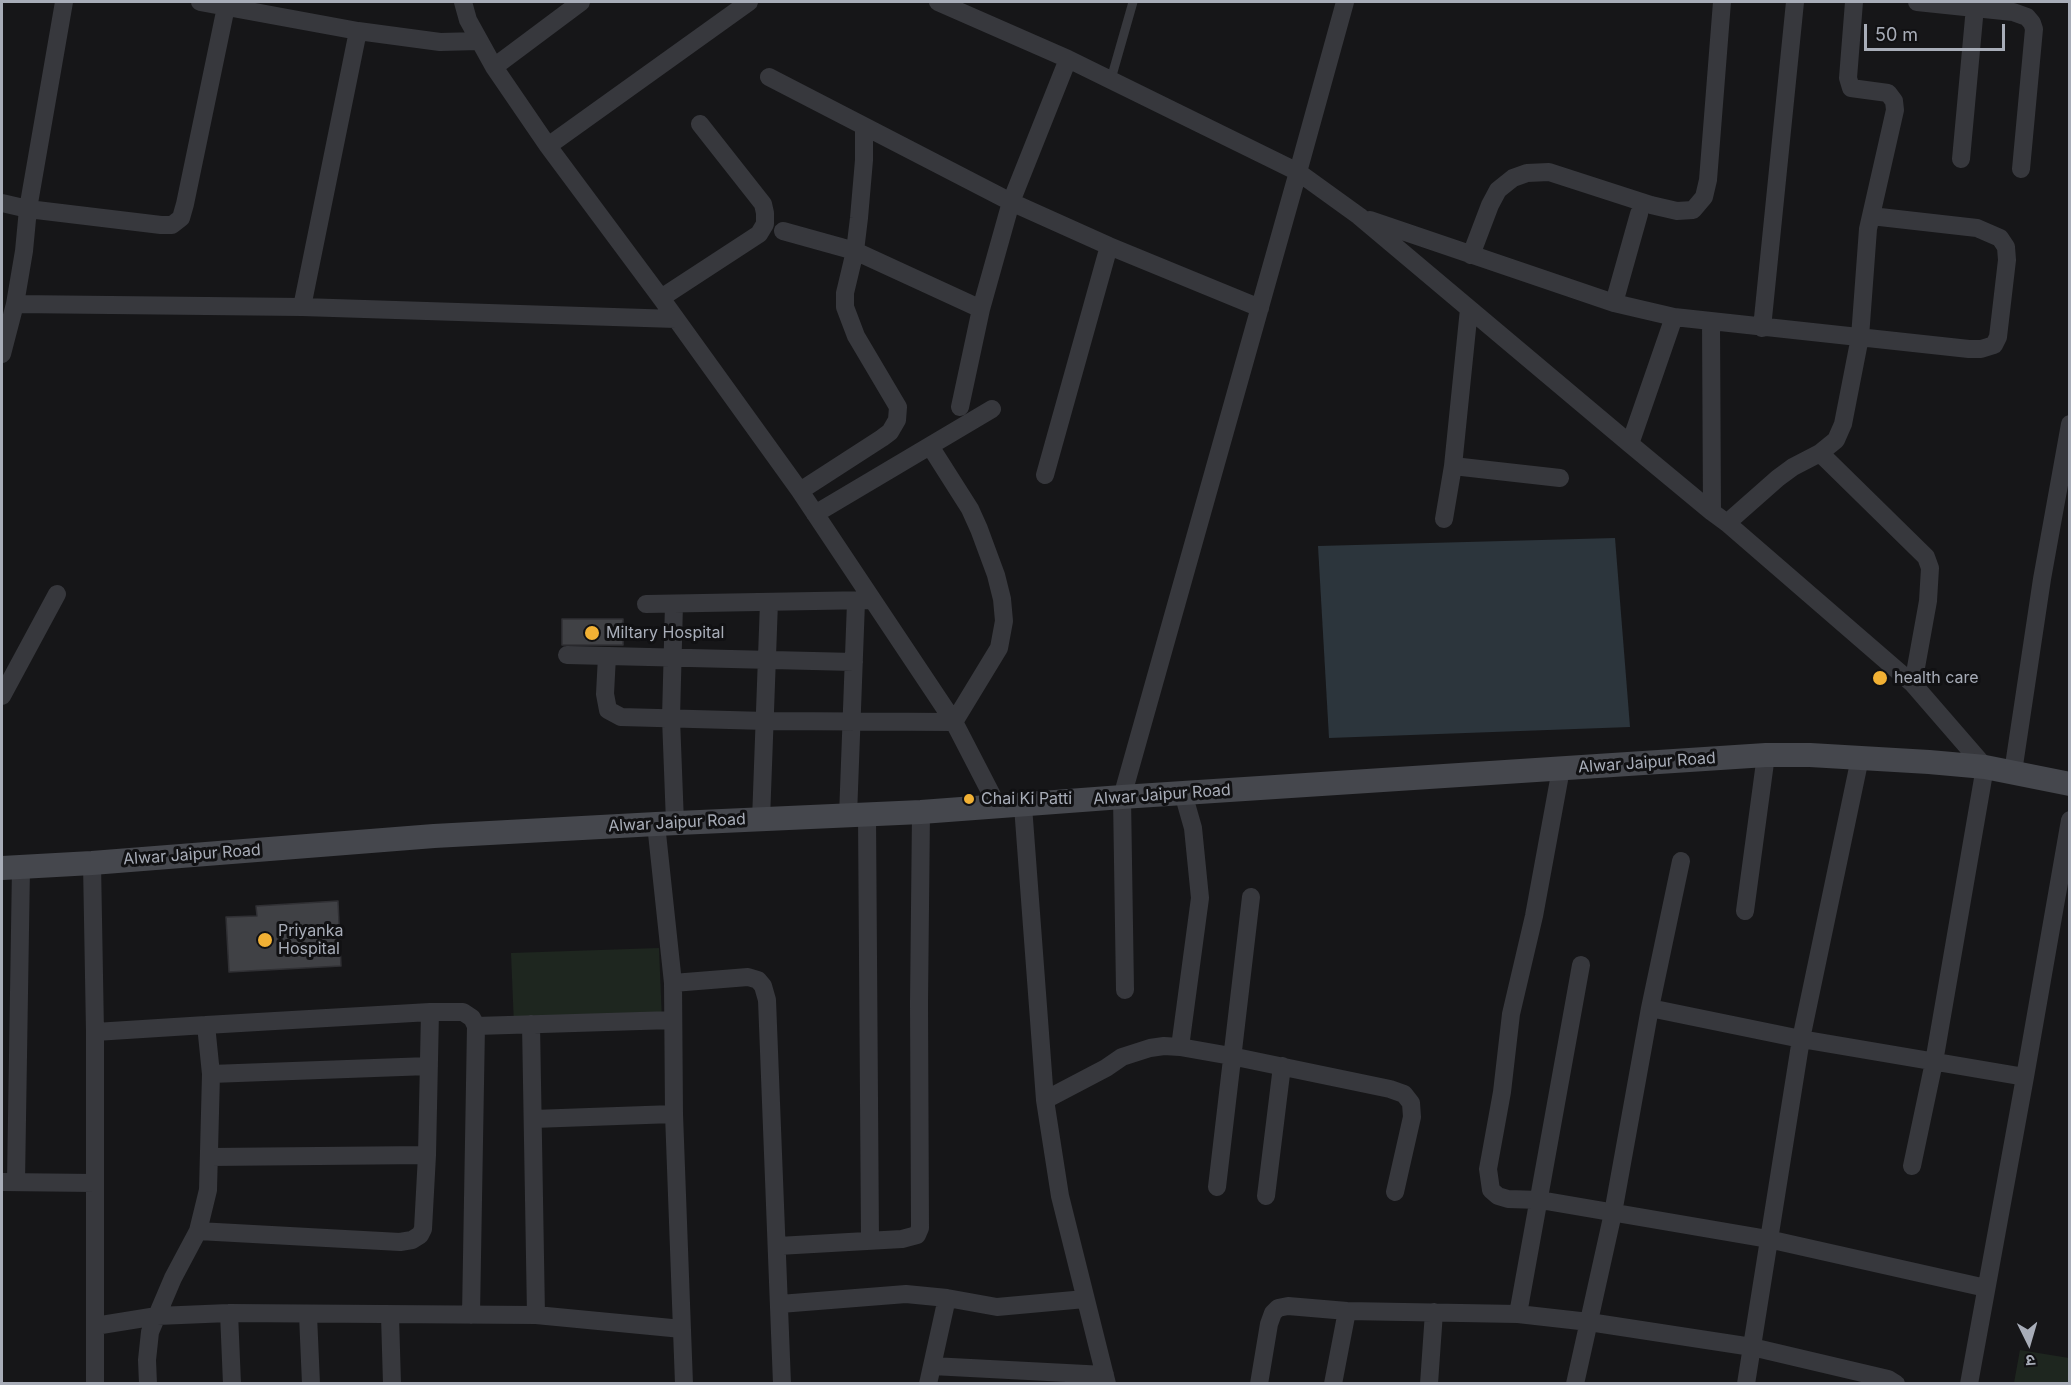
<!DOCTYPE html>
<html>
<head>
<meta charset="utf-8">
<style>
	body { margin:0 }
	#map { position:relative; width:2071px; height:1385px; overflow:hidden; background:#161618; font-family:Inter,"Noto Sans Devanagari",sans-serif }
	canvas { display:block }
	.frame { position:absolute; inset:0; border:3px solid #a8adb8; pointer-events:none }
	.north { position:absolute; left:1999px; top:1313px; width:60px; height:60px; -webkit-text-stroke:4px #111113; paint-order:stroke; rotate:175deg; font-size:16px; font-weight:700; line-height:24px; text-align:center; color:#a8adb8 }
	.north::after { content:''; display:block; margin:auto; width:21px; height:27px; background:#a8adb8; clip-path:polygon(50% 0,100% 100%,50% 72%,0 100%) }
	.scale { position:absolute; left:1864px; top:24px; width:141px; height:27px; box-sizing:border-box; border:3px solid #a8adb8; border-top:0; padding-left:8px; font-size:18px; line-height:21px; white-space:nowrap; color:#a8adb8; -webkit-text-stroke:4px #111113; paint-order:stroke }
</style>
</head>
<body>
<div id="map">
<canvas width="2071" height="1385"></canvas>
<div class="frame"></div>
<div class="north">उ</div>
<div class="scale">50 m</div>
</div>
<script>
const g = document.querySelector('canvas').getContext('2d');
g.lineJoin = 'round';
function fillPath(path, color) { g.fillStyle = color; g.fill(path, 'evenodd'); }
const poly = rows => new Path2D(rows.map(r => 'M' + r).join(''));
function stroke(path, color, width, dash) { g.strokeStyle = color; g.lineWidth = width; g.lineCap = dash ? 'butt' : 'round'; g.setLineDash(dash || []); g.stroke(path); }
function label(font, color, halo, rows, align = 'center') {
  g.font = font + ' Inter,sans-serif'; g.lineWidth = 6; g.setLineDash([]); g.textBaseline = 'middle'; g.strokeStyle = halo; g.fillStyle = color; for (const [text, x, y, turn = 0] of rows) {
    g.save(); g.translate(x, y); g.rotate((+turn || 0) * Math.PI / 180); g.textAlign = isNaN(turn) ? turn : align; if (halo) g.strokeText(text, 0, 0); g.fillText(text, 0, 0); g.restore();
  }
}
fillPath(poly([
	[659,948,662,1021,514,1026,511,953],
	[2020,1350,2069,1358,2069,1383,2014,1383]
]), '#1e261f');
fillPath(poly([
	[1615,538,1630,727,1329,738,1318,546]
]), '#2c353c');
const building = poly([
	[562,619,623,619,623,645,562,645,562,619],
	[338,901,341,966,229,972,226,917,257,916,256,906,338,901]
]);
fillPath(building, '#404145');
stroke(building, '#303034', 1.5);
stroke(poly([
	[1111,79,1133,2]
]), '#37383d', 9);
stroke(poly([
	[200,2,358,31,440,42,479,41],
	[463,2,468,20,494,67,548,146,661,298,800,491,954,722,998,807],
	[938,2,1068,59,1298,172,1122,797,1125,990],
	[1345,2,1298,172,1359,216,1630,444,1712,512,1727,523,1913,684,1985,767,1934,1062,1912,1166],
	[1917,2,2013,12,2027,17,2032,23,2034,29,2021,169],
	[494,67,581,2],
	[769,77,1011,202,1109,246,1260,308],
	[548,146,749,2],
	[1961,159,1975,7],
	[2,203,28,209,161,225,172,225,181,218,185,204,227,2],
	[1370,220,1614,303,1674,317,1969,349,1981,349,1994,345,1998,337,2007,260,2006,247,2000,238,1977,228,1871,216],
	[783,231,855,251,981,309],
	[1471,255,1490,205,1498,190,1513,178,1527,173,1549,172,1651,205,1677,211,1693,210,1704,197,1708,180,1722,2],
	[661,298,759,234,765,224,765,213,763,204,700,124],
	[1614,303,1639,214],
	[15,304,302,307,676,319],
	[302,307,358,31],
	[1711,322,1712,512],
	[1762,328,1795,2],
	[2,354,15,304,24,251,28,209,64,2],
	[960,407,981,309,1011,202,1068,59],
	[1630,444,1674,317],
	[1820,453,1926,557,1930,568,1928,601,1913,684],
	[1453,466,1560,478],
	[1045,475,1109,246],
	[800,491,882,438,890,432,897,420,898,407,856,336,845,307,845,293,855,251,859,218,864,160,864,127],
	[815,514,992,409],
	[1444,519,1453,466,1469,309],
	[1727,523,1778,478,1793,467,1820,453,1836,440,1843,424,1860,337,1868,229,1895,110,1894,101,1888,93,1851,88,1848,78,1854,2],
	[646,604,871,600],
	[674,604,671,718,675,823],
	[567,655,854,662],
	[607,656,605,694,608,710,621,717,766,721,954,722,999,648,1004,621,1002,599,996,575,979,529,970,509,930,446],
	[2,696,57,594],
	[1561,769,1534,916,1511,1014,1502,1092,1488,1169,1491,1190,1498,1196,1508,1199,1540,1200,1768,1239,1986,1288],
	[2013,772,2042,579,2070,424],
	[1023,806,1045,1100,1060,1196,1107,1384],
	[867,815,870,1241],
	[848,816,856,602],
	[761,820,769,602],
	[656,824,673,983,674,1114,684,1384],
	[92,863,95,1032,95,1384],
	[1745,911,1766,755],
	[673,983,748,977,758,980,763,986,767,1000,782,1384],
	[1650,1008,1801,1039,2025,1077],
	[531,1024,536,1315],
	[476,1026,673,1020],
	[95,1032,206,1025],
	[1180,1047,1200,898,1193,828,1183,793],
	[211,1074,429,1066],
	[1045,1100,1106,1068,1122,1057,1150,1048,1164,1046,1180,1047,1231,1056,1390,1089,1404,1094,1411,1103,1412,1117,1395,1192],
	[533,1119,674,1114],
	[210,1157,427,1155],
	[2,1182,95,1183],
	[16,1182,21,867],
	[1217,1187,1251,897],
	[1266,1196,1282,1066],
	[198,1231,400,1242,412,1240,420,1235,423,1229,427,1155,430,1012],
	[778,1246,902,1239,917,1235,920,1228,919,1003,921,812],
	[780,1304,906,1294,947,1298,997,1307,1085,1299],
	[229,1313,232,1384],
	[1518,1314,1581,965],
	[308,1315,311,1384],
	[390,1316,392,1384],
	[95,1326,157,1316,229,1313,536,1315,682,1329],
	[932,1366,1105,1375],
	[148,1384,147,1360,150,1332,173,1278,198,1231,208,1190,211,1074,206,1025,430,1012,463,1012,472,1018,476,1026,471,1315],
	[928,1384,947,1298],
	[1259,1384,1269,1324,1273,1313,1278,1308,1288,1306,1347,1311,1518,1314,1589,1322,1752,1347,1888,1379,1896,1384],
	[1333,1384,1347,1311],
	[1429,1384,1434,1312],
	[1575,1384,1613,1213,1650,1008,1681,861],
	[1746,1384,1801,1039,1860,758],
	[1969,1384,2025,1077,2070,820]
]), '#37383d', 18);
stroke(poly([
	[2,868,92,863,434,836,656,824,921,812,1122,797,1766,755,1810,755,1929,762,1985,767,2070,784]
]), '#45474d', 24);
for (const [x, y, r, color] of [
	[592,633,8,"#f2b134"],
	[1880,678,8,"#f2b134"],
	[969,799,6,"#f2b134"],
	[265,940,8,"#f2b134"]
]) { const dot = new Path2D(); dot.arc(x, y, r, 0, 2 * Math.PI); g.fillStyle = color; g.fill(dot); stroke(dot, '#111113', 2); }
label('16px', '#a8adb8', '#111113', [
	["Miltary Hospital",606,633],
	["health care",1894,678],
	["Chai Ki Patti",981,799],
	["Priyanka",278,931],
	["Hospital",278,949]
], 'left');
label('16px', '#a8adb8', '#111113', [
	["Alwar Jaipur Road",1647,763,-4],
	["Alwar Jaipur Road",1162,795,-4],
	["Alwar Jaipur Road",677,823,-3],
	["Alwar Jaipur Road",192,855,-4]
]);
</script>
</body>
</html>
